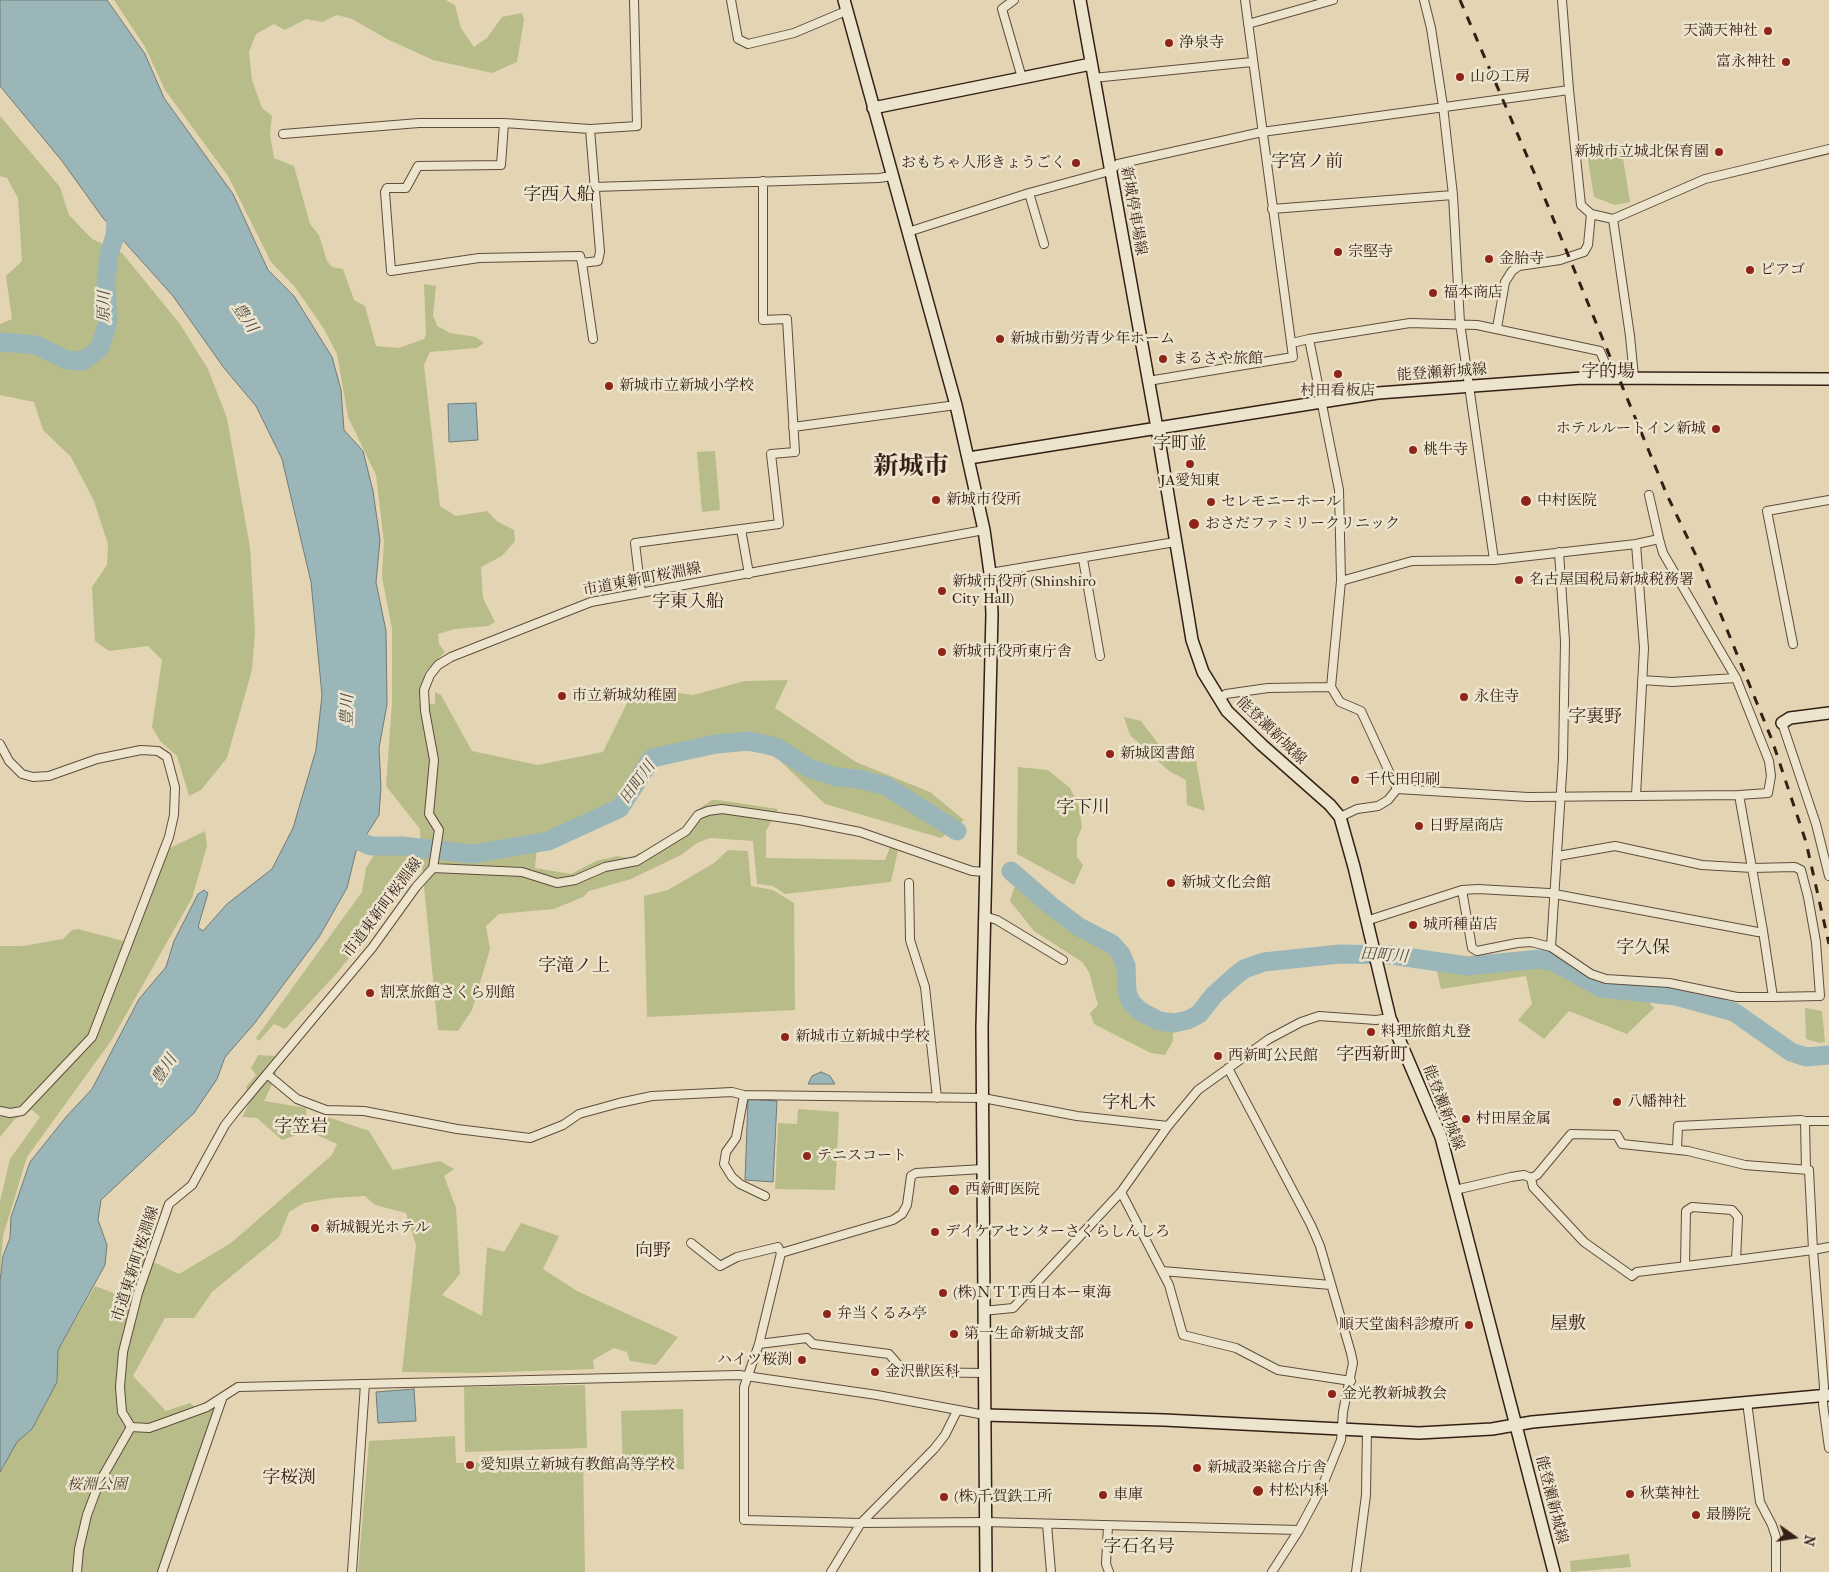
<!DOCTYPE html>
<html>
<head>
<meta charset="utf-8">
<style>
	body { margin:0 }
	#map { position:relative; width:1829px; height:1572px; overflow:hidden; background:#e3d5b3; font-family:"IM FELL French Canon",serif }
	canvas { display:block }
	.north { position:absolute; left:1769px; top:1512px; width:50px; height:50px; -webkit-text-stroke:4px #ede4ce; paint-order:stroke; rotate:103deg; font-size:14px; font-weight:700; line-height:20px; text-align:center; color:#341f16 }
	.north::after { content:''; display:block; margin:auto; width:18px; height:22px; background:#341f16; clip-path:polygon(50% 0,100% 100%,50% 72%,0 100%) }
</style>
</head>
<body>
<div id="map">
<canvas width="1829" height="1572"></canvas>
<div class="north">N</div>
</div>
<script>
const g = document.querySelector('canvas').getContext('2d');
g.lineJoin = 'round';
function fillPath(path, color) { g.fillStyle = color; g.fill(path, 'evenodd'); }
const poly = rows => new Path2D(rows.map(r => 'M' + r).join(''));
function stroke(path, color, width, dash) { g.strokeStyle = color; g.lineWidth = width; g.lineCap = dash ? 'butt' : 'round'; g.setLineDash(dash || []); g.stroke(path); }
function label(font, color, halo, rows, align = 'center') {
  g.font = font + ' "IM FELL French Canon","Noto Serif JP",serif'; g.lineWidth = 5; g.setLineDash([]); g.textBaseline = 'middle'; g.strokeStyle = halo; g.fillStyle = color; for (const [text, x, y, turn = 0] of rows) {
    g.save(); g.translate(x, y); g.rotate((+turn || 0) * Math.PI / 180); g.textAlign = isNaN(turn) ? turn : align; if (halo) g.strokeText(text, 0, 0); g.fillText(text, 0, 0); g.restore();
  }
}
fillPath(poly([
	[114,0,446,0,455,5,461,28,474,47,487,38,502,17,522,13,524,20,517,62,492,73,433,60,387,39,352,19,337,15,322,22,306,19,285,30,274,24,256,34,249,52,252,80,262,108,272,116,270,134,274,158,294,166,310,224,319,235,327,261,332,267,343,269,354,300,365,306,376,346,399,348,424,339,426,334,424,284,436,286,433,315,437,326,450,333,476,337,484,343,477,348,430,352,424,365,440,506,456,516,487,511,498,522,514,530,515,541,502,556,481,567,483,598,495,622,488,626,455,629,438,634,439,644,445,652,425,672,420,695,422,703,435,704,435,692,441,695,472,751,538,765,603,752,635,687,693,695,745,681,788,680,775,708,856,762,930,792,964,820,941,838,825,804,774,755,737,749,652,766,619,803,573,836,537,848,535,868,571,874,596,861,617,856,629,858,677,835,690,821,697,810,712,800,718,800,778,809,766,831,766,858,885,860,890,847,898,851,891,882,785,894,773,886,757,884,753,841,710,838,697,843,681,855,631,879,589,891,583,897,554,909,499,914,486,926,490,949,472,1010,458,1031,438,1030,422,866,337,973,285,1029,274,1024,259,1041,256,1038,362,892,366,868,374,855,388,853,421,855,420,829,386,786,392,703,392,629,382,577,384,542,376,475,348,417,337,354,324,329,295,287,271,262,228,176,165,90,145,47],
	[0,116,60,187,69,215,92,239,122,253,180,324,208,369,227,418,250,547,255,631,252,670,227,758,201,790,189,796,177,756,160,741,152,727,162,660,148,646,109,651,95,641,92,587,107,565,108,544,94,501,71,457,43,430,34,402,0,395,0,324,12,319,6,276,22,261,18,198,7,178,0,176],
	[1622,152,1630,202,1615,205,1594,197,1587,154],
	[715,451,720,510,702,512,697,452],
	[1124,717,1141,721,1159,745,1182,762,1196,761,1205,811,1187,805,1186,780,1169,771,1130,735],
	[1018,767,1048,770,1070,788,1079,806,1082,827,1077,839,1077,857,1083,865,1074,885,1017,854],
	[205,831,207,846,192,898,111,1041,27,1157,3,1236,0,1275,0,1201,10,1159,40,1117,32,1110,15,1119,0,1137,0,1113,11,1115,26,1109,34,1102,31,1101,21,1109,11,1111,0,1109,0,946,23,946,63,939,72,930,78,929,131,943,168,849],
	[728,850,748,851,751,886,773,890,794,903,795,1010,647,1017,644,896,668,890,714,863],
	[1026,887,1085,931,1111,945,1122,962,1124,988,1130,1004,1158,1027,1173,1030,1173,1041,1165,1055,1151,1053,1094,1024,1090,1013,1098,1005,1089,972,1082,962,1034,931,1010,901,1014,888],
	[1524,962,1542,964,1594,993,1615,999,1646,999,1654,1008,1627,1034,1569,1011,1544,1039,1518,1020,1532,1004,1526,976,1441,989,1436,968,1476,971],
	[1805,1008,1822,1011,1825,1042,1820,1043,1806,1039],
	[258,1055,275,1056,276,1076,264,1101,306,1108,307,1120,323,1125,328,1117,369,1131,393,1170,440,1161,454,1169,444,1176,456,1208,460,1274,442,1295,482,1316,487,1247,504,1252,521,1223,559,1236,543,1269,577,1291,678,1337,656,1365,630,1361,627,1352,614,1348,593,1360,594,1369,476,1373,402,1372,416,1245,406,1213,375,1205,365,1196,332,1198,304,1203,289,1212,279,1237,212,1292,194,1318,165,1318,133,1376,166,1411,190,1403,199,1410,218,1403,158,1572,0,1572,0,1472,17,1442,32,1429,57,1382,58,1350,95,1286,119,1295,136,1254,179,1274,231,1243,332,1155,337,1144,308,1131,282,1140,257,1118,242,1117,251,1100,246,1087,256,1075,251,1068],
	[798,1109,839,1112,835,1190,775,1189,778,1123,797,1124],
	[585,1385,587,1448,465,1452,464,1387],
	[683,1409,684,1469,623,1471,621,1411],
	[455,1436,456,1463,583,1460,585,1572,358,1572,369,1441],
	[1629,1554,1631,1567,1571,1572,1570,1561]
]), '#b8bc89');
const water = poly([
	[0,0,107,0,145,54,164,98,233,194,268,270,294,296,332,357,341,390,344,430,363,451,373,491,380,540,376,582,386,631,387,704,379,748,381,787,379,815,356,851,347,888,319,937,254,1024,225,1057,217,1079,194,1113,101,1200,98,1220,107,1245,105,1265,58,1350,57,1382,32,1429,17,1442,0,1472,0,1281,3,1256,10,1238,11,1217,30,1162,66,1117,92,1089,139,999,166,967,174,941,198,894,204,890,208,893,198,927,203,931,227,904,272,869,293,828,316,750,322,695,311,582,282,459,256,406,224,368,173,296,103,218,62,161,0,86,0,0],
	[476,403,478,440,449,442,448,404,476,403],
	[821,1072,830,1076,835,1084,808,1084,812,1076,821,1072],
	[748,1099,777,1101,773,1182,745,1180,748,1099],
	[414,1389,416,1421,378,1423,376,1392,414,1389]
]);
fillPath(water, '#9ab6b8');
stroke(water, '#717a77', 1);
stroke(poly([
	[0,342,36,345,67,360,83,361,100,348,108,321,106,282,109,254,115,236,117,207],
	[339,833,371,846,402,846,473,854,548,841,620,808,652,758,716,744,749,741,776,747,809,768,836,777,859,779,886,786,957,831],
	[1011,871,1050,905,1079,927,1112,944,1121,954,1126,966,1127,992,1131,1002,1140,1011,1159,1021,1174,1023,1188,1020,1199,1014,1214,995,1234,977,1244,969,1264,962,1340,954,1392,955,1467,966,1541,959,1554,962,1601,988,1676,996,1734,1012,1791,1052,1806,1057,1829,1055]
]), '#9ab6b8', 19);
const street = poly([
	[731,0,738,39,748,44,794,33,846,11],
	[1014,0,1002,9,1022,78],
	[1562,0,1569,90],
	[1248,24,1333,0],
	[1093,78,1252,62],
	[590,129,637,126,634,0],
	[283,134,419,123,504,123,590,129,600,252,598,261,582,263,580,256,479,258,391,271,385,192,387,188,406,188,418,166,501,165,504,123],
	[594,187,879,178,892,176],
	[1029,193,1044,244],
	[1272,209,1453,195],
	[1613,219,1630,336,1634,377],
	[908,232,1029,193,1110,171,1118,164,1262,132,1569,90,1581,205,1591,214,1613,219,1705,179,1829,149],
	[582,263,593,339],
	[1497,328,1505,282,1512,271,1519,266,1560,260,1584,252,1588,245,1591,214],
	[1309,339,1410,323,1477,325,1600,351,1611,377],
	[1148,381,1293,357,1245,0],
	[793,427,956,405],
	[1649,495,1659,539],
	[741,529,749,574],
	[1083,559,1100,656],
	[990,573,1175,542],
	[1341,581,1412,561,1494,560],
	[641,593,635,543,779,524,771,454,795,452,787,319,763,320,763,181],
	[1793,644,1767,511,1829,500],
	[1642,680,1672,682,1736,678],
	[1331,687,1340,702,1361,711,1397,789],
	[1219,699,1226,694,1268,688,1331,687,1341,581,1339,490,1309,339,1292,343],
	[1782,723,1816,824,1829,876],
	[0,744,9,761,22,774,33,777,49,776,97,759,141,750,158,751,167,757,175,787,174,815,169,837,92,1037,22,1111,10,1113,0,1111],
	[1636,795,1644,648,1636,544],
	[1340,817,1357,809,1378,806,1388,800,1397,789,1528,797,1739,795,1768,793,1771,776,1769,761,1736,678,1663,553,1659,539,1636,544,1494,560,1460,323,1453,195,1443,106,1431,28,1424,0],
	[1558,856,1615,846,1702,865,1752,868,1763,931],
	[433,868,522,872,557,883,575,880,605,867,637,861,686,831,698,815,708,811,722,809,799,820,860,832,972,871,985,872],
	[909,883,910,940,925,987,937,1098],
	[1462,890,1472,948,1477,951,1517,943,1531,942,1551,947,1563,759,1565,641,1559,552],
	[984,916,997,920,1063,960],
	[1366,921,1462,890,1478,889,1549,893,1758,932,1763,931,1773,997,1820,996,1816,942,1808,897,1801,870,1795,867,1752,868,1739,795],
	[1551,947,1591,974,1606,979,1669,983,1737,997,1773,997],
	[267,1074,297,1099,326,1110,364,1111,457,1129,530,1138,563,1125,579,1114,619,1103,652,1096,732,1092,744,1095,983,1098,1077,1116,1168,1126,1198,1090,1269,1039,1301,1022,1319,1016,1376,1020,1390,1018],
	[744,1095,736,1138,726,1152,724,1164,732,1177,740,1184,765,1196],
	[1805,1121,1829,1121],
	[1677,1149,1678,1126,1801,1120,1805,1121,1806,1170],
	[983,1169,916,1173,911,1176,907,1205,902,1214,893,1220,781,1253,759,1344,744,1387,744,1520,861,1523,986,1522,1299,1530,1322,1487,1341,1440,1343,1412,1353,1363,1351,1353,1320,1246,1311,1225,1228,1068],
	[1455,1190,1511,1177,1524,1175,1531,1178],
	[1121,1192,1169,1285,1183,1335,1236,1348,1278,1370,1351,1381],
	[691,1243,720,1266,737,1257,778,1247,781,1253],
	[1829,1247,1813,1250,1736,1260,1637,1272,1632,1276,1584,1242,1533,1187,1531,1178,1537,1175,1571,1134,1617,1135,1622,1144,1688,1151,1745,1165,1809,1170,1813,1250,1824,1387,1823,1404,1829,1448],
	[1685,1266,1686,1211,1692,1207,1732,1210,1738,1217,1736,1260],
	[1162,1271,1331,1285],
	[983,1311,1013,1308,1121,1192,1168,1126],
	[759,1344,807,1338,813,1344,889,1354,901,1368,913,1372,983,1373],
	[1747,1402,1760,1502,1772,1525,1776,1537,1776,1572],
	[131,1427,122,1412,120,1387,123,1352,138,1293,169,1204,192,1185,225,1125,236,1111,372,948,416,887,433,868,439,830,429,814,434,760,425,711,424,690,430,675,438,665,451,657,591,602,984,530],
	[131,1427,149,1428,166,1422,207,1407,238,1387,739,1375,877,1395,985,1415],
	[1047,1524,1051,1572],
	[1108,1526,1106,1564,1109,1572],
	[77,1572,79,1549,87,1515,99,1483,131,1427],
	[162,1572,222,1399],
	[352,1572,365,1384],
	[831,1572,861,1523,934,1449,945,1435,957,1411],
	[1272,1572,1299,1530],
	[1356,1572,1366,1495,1367,1429]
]);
const secondary = poly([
	[844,0,956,405,984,530,990,573,992,614,982,1028,986,1572],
	[1080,0,1157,428,1192,640,1203,672,1227,711,1262,745,1330,805,1340,817,1354,867,1390,1018,1441,1137,1554,1572],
	[873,108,1091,64],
	[969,458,1378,393,1582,378,1829,379],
	[1782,723,1790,718,1829,713],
	[985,1415,1164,1420,1419,1433,1492,1429,1532,1422,1829,1395]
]);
stroke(street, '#604c3d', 10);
stroke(secondary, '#341f16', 14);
stroke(street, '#ede4ce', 8);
stroke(secondary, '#ede4ce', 11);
stroke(poly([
	[1460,0,1536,177,1667,495,1701,566,1772,740,1806,842,1829,944]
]), '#341f16', 3, [9, 9]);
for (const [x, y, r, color] of [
	[1768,31,5,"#8f2418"],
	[1169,43,5,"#8f2418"],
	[1786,62,5,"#8f2418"],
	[1460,77,5,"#8f2418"],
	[1719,152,5,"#8f2418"],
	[1076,163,5,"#8f2418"],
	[1338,252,5,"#8f2418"],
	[1489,259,5,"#8f2418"],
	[1750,270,5,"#8f2418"],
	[1433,293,5,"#8f2418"],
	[1000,339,5,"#8f2418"],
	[1163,359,5,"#8f2418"],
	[1338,374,5,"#8f2418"],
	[609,386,5,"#8f2418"],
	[1716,429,5,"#8f2418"],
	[1413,450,5,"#8f2418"],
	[1190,464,5,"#8f2418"],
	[936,500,5,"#8f2418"],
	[1526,501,6,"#8f2418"],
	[1211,502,5,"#8f2418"],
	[1194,524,6,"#8f2418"],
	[1519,580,5,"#8f2418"],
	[942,591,5,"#8f2418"],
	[942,652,5,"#8f2418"],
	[562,696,5,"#8f2418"],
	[1464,697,5,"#8f2418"],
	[1110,754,5,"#8f2418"],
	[1355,780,5,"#8f2418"],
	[1419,826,5,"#8f2418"],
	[1171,883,5,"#8f2418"],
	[1413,925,5,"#8f2418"],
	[370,993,5,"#8f2418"],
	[1371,1032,5,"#8f2418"],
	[785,1037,5,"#8f2418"],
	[1218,1056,5,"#8f2418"],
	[1617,1102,5,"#8f2418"],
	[1466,1119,5,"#8f2418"],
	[807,1156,5,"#8f2418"],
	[954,1190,6,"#8f2418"],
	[315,1228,5,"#8f2418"],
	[935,1232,5,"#8f2418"],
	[943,1293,5,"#8f2418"],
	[827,1314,5,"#8f2418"],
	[1469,1325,5,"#8f2418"],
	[954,1334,5,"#8f2418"],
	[802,1360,5,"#8f2418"],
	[875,1372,5,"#8f2418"],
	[1332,1394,5,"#8f2418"],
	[470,1465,5,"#8f2418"],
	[1197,1468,5,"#8f2418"],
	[1258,1491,6,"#8f2418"],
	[1630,1494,5,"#8f2418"],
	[1103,1495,5,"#8f2418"],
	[944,1497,5,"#8f2418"],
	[1696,1515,5,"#8f2418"]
]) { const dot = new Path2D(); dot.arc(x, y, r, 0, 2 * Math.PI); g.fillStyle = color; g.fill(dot); stroke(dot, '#ede4ce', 2); }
label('15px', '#341f16', '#ede4ce', [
	["天満天神社",1758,31,"right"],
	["浄泉寺",1179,43],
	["富永神社",1776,62,"right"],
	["山の工房",1470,77],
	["新城市立城北保育園",1709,152,"right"],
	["おもちゃ人形きょうごく",1066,163,"right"],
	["宗堅寺",1348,252],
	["金胎寺",1499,259],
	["ピアゴ",1760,270],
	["福本商店",1443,293],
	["新城市勤労青少年ホーム",1010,339],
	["まるさや旅館",1173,359],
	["新城市立新城小学校",619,386],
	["村田看板店",1338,391,"center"],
	["ホテルルートイン新城",1706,429,"right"],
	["桃牛寺",1423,450],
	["JA愛知東",1190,481,"center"],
	["新城市役所",946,500],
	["中村医院",1537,501],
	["セレモニーホール",1221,502],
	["おさだファミリークリニック",1205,524],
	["名古屋国税局新城税務署",1529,580],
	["新城市役所 (Shinshiro",952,582],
	["City Hall)",952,599],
	["新城市役所東庁舎",952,652],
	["市立新城幼稚園",572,696],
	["永住寺",1474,697],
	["新城図書館",1120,754],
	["千代田印刷",1365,780],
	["日野屋商店",1429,826],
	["新城文化会館",1181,883],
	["城所種苗店",1423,925],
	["割烹旅館さくら別館",380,993],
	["料理旅館丸登",1381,1032],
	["新城市立新城中学校",795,1037],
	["西新町公民館",1228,1056],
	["八幡神社",1627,1102],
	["村田屋金属",1476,1119],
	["テニスコート",817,1156],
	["西新町医院",965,1190],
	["新城観光ホテル",325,1228],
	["デイケアセンターさくらしんしろ",945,1232],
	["(株)ＮＴＴ西日本ー東海",953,1293],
	["弁当くるみ亭",837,1314],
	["順天堂歯科診療所",1459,1325,"right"],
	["第一生命新城支部",964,1334],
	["ハイツ桜渕",792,1360,"right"],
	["金沢獣医科",885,1372],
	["金光教新城教会",1342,1394],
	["愛知県立新城有教館高等学校",480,1465],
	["新城設楽総合庁舎",1207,1468],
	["村松内科",1269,1491],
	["秋葉神社",1640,1494],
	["車庫",1113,1495],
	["(株)千賀鉄工所",954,1497],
	["最勝院",1706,1515]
], 'left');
label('15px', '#341f16', '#ede4ce', [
	["新城停車場線",1133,211,80],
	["能登瀬新城線",1442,373,-4],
	["市道東新町桜淵線",642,580,-11],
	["能登瀬新城線",1271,731,44],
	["市道東新町桜淵線",383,908,-53],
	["能登瀬新城線",1443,1108,69],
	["市道東新町桜淵線",136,1264,-72],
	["能登瀬新城線",1551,1500,76]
]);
label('italic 15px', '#554633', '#ede4ce', [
	["桜淵公園",97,1485]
]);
label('italic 16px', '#534c47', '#ede4ce', [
	["原川",105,307,-89],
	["豊川",244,318,56],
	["豊川",348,710,-88],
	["田町川",638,783,-54],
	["田町川",1384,956,4],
	["豊川",165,1070,-57]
]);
label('18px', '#341f16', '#ede4ce', [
	["字宮ノ前",1307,163],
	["字西入船",559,196],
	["字的場",1608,373],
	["字町並",1180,445],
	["字東入船",688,603],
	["字裏野",1595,718],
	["字下川",1083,809],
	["字久保",1643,949],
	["字滝ノ上",574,967],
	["字西新町",1372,1056],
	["字札木",1129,1104],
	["字笠岩",301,1128],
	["向野",653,1252],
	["屋敷",1568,1325],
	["字桜渕",289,1479],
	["字石名号",1139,1548]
]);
label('bold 25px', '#341f16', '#ede4ce', [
	["新城市",911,468]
]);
</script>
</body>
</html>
